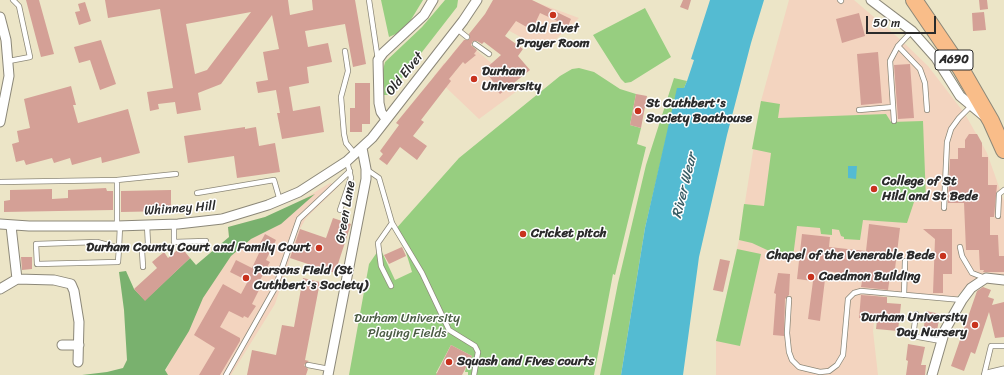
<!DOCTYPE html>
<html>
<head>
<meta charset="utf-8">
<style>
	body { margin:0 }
	#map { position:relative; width:1004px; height:375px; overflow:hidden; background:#ece5c7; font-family:Sriracha,sans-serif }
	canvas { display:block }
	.scale { position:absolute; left:866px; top:16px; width:70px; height:18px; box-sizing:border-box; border:2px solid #2b2b2b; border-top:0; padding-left:5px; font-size:12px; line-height:14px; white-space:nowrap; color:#2b2b2b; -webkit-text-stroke:3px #fff; paint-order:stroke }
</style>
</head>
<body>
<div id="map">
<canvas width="1004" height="375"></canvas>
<div class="scale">50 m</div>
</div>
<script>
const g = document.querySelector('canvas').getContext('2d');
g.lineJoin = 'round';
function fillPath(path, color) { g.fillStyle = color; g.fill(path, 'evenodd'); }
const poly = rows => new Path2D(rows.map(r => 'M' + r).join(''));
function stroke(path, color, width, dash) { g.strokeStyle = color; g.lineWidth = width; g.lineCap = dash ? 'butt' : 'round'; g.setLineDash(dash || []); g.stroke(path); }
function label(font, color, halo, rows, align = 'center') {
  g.font = font + ' Sriracha,sans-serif'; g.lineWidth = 3; g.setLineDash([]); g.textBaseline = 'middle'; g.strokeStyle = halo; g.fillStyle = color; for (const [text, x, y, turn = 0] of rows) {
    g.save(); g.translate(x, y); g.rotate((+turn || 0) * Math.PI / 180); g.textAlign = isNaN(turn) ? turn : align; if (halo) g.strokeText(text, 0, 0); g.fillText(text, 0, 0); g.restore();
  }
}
fillPath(poly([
	[530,0,579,18,544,50,506,29],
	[789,0,854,0,902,41,928,66,965,114,987,153,1004,201,1004,276,967,286,953,300,878,293,873,331,878,375,716,375,716,341,739,240,761,101],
	[464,40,521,88,479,119,434,76,444,63,455,72,463,62,452,54],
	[330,183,339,186,306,218,300,229,275,304,231,375,164,375,201,294,229,237,228,227,265,217,290,207]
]), '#f3d4bf');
fillPath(poly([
	[381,0,423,0,409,23,398,33,389,37],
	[445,0,458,0,457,7,391,92,388,95,383,95,383,70,385,62,422,27],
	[645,8,671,57,631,82,625,83,621,79,593,35],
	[579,68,594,72,620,89,636,94,630,125,641,128,637,144,646,147,615,275,613,274,594,375,468,375,468,372,465,372,466,367,472,356,451,345,436,373,439,375,349,375,369,264,380,248,395,280,412,272,405,249,394,231,459,158,560,76,572,69],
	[674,78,687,81,684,88,678,88,645,228,621,375,600,375,618,283,646,165],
	[761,101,780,104,778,118,886,114,891,122,923,121,926,200,914,202,907,223,863,220,860,240,844,239,844,237,841,236,839,230,832,229,832,235,821,234,820,228,797,226,793,257,780,256,752,243,739,240,744,204,764,206,771,153,752,149],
	[737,249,761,254,740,346,716,341]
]), '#97ce80');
fillPath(poly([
	[315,194,281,224,251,239,231,256,203,298,189,331,165,370,168,375,82,375,107,372,123,368,127,360,124,310,119,272,126,271,134,289,145,300,190,258,196,265,229,237,228,227,265,217]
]), '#79b16e');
fillPath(poly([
	[710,0,764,0,751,43,727,135,699,257,683,375,621,375,645,228,677,88,684,88,687,81,694,60,691,59],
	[848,166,857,166,856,179,848,178]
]), '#54bbd2');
fillPath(poly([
	[26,0,39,0,54,54,41,57],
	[105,0,288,0,290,15,313,10,312,0,355,0,366,64,353,67,345,24,305,31,308,47,328,43,332,62,307,67,309,83,289,87,293,111,320,106,324,132,282,139,277,113,280,113,276,90,258,93,256,82,268,80,263,52,279,49,272,15,221,84,198,93,201,110,177,114,175,102,158,104,159,109,150,111,147,92,173,88,160,9,108,18],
	[251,12,207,70,195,74,186,24],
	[493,0,532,0,571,19,568,26,540,13,532,30,516,21,505,36,523,49,518,56,530,70,500,94,494,87,496,85,484,70,501,55,484,42,482,44,477,41,473,41,471,45,477,50,474,54,476,55,465,64,463,62,449,79,451,81,421,120,424,122,413,136,427,146,417,160,400,147,387,165,379,159,383,154,380,151,399,125,396,123,464,40,470,39,469,34,485,14],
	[683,0,691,0,688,10,680,7],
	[979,0,987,0,988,9,980,10],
	[85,2,91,21,79,25,75,12,80,11,78,4],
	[984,12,986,30,973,31,972,13],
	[859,13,865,36,842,43,836,19],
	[101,40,116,84,100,90,90,60,79,63,74,47],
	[878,52,882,103,861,105,857,54],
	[910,64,914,118,898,119,894,65],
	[355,83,370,83,370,124,362,124,362,132,350,132,350,108,355,108],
	[71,86,76,105,73,105,78,123,128,109,140,153,102,163,101,157,72,165,70,158,54,163,52,158,26,165,24,160,16,162,12,144,19,142,17,131,30,128,24,99],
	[636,94,647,96,641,128,630,125],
	[245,127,245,129,256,127,259,146,275,143,280,172,237,178,234,156,188,163,184,136],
	[969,134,977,134,982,143,982,157,988,157,988,185,997,185,994,217,990,217,990,235,998,235,999,256,1004,256,1004,272,983,272,984,270,980,270,979,250,966,250,964,203,948,203,950,159,958,159,958,148,965,148,965,140],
	[106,188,107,191,113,191,113,210,4,212,4,201,10,200,10,190,52,189,52,199,68,198,68,190],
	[171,190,171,211,121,212,121,191],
	[333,218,351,224,335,273,290,258,300,229,326,238],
	[869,224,900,228,894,277,890,276,888,290,861,287,863,276,826,271,820,321,808,319,813,281,797,279,802,234,830,237,829,247,866,251],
	[923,229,952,229,952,274,943,274,943,293,933,293,935,239],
	[265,234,276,240,266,260,270,262,260,280,263,282,252,304,256,306,248,318,244,316,243,318,229,311,220,327,240,338,240,341,220,375,199,375,215,348,194,335,223,284,241,294,248,281,230,272,236,260,252,268,259,253,256,251],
	[181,247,190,258,145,301,134,289,157,268,152,262,164,252,168,258],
	[402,247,406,256,389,264,384,255],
	[21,257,32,257,32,269,22,270],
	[720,259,730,261,723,292,713,290],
	[778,273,790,274,789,295,785,299,784,336,773,335,776,294,774,293],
	[303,278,320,282,305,360,309,361,304,365,308,369,306,375,247,375,252,350,276,355,282,325,294,327],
	[983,287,991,290,988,297,994,299,992,305,1004,302,1004,337,995,338,989,312,975,354,971,352,964,371,951,366,977,291],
	[861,295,887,297,887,303,901,304,898,331,876,329,877,320,859,318],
	[926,311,940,314,936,336,923,334],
	[908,344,925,347,921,365,926,365,925,375,906,375,908,361,906,360],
	[451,345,472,356,462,375,436,375]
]), '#d4a096');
const lane = poly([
	[369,0,378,60],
	[840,0,841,1],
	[457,29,467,37],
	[475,44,489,54],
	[898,46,920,69,925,83,927,110],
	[345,51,348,71,341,97,344,134,346,143,355,154],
	[9,61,30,57,19,6,13,0],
	[859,110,893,107],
	[894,121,890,61,898,46,912,31],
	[366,169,379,178,392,223,422,273,449,330,475,346,478,352,474,375],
	[117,180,117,226],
	[0,182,117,180,176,174],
	[197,193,274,180,280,201],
	[944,208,947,142,951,129,959,118,971,106],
	[340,210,351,178,347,161],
	[998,216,999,194,1004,190],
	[174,224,174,242,206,241],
	[960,247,962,256,972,273,985,278],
	[119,248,97,242,36,244,37,264,118,262,119,248,120,226],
	[143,267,142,251,148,244,147,225],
	[391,286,381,266,378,243,392,223],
	[904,295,905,261],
	[789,299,787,333,789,352,792,360,799,367,820,372,829,371,837,365,843,355,848,299,854,293,861,291,962,300],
	[916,314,913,336,941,341],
	[308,365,329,369],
	[226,375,275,288,299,219,350,171],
	[984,375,991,346,1004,346]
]);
const street = poly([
	[871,0,912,31,936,58,960,96,984,116],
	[0,17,6,40,9,76,0,122],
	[386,119,381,112,379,103,378,60,383,53,424,15,433,0],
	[0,224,29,226,117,226,178,224,222,219,268,205,299,192,347,161,372,138,463,21,477,0],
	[17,279,54,280,71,284,74,291,79,322,78,362],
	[0,289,17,279,11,226],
	[62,345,79,345],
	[328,375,366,179,366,169,362,148],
	[932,375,945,330,962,300,971,288,986,278,1004,280],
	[987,375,1004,371]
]);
const highway = poly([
	[914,0,961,69,991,121,1004,150]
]);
stroke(lane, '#8c8879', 6);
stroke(street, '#8c8879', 11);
stroke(highway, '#8c8879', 18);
stroke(lane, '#fff', 4.5);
stroke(street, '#fff', 9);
stroke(highway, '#f9bd89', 16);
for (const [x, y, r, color] of [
	[553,15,4,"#c8321e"],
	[474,79,4,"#c8321e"],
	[638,111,4,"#c8321e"],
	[874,189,4,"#c8321e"],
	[523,234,4,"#c8321e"],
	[319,248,4,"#c8321e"],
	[943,256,4,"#c8321e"],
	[811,277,4,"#c8321e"],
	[246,278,4,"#c8321e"],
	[975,325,4,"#c8321e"],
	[449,362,4,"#c8321e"]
]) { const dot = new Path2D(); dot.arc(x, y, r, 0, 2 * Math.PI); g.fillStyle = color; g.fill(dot); stroke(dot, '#fff', 1.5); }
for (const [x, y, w] of [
	[954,60,38]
]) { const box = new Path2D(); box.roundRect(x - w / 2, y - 10, w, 20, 3); g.fillStyle = '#fff'; g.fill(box); stroke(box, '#2b2b2b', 1); }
label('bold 12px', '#2b2b2b', null, [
	["A690",954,60]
]);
label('bold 13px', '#2b2b2b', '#fff', [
	["Old Elvet",553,29,"center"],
	["Prayer Room",553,44,"center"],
	["Durham",482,72],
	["University",482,87],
	["St Cuthbert's",646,104],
	["Society Boathouse",646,119],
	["College of St",882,182],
	["Hild and St Bede",882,197],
	["Cricket pitch",531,234],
	["Durham County Court and Family Court",311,248,"right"],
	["Chapel of the Venerable Bede",935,256,"right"],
	["Parsons Field (St",254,271],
	["Cuthbert's Society)",254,286],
	["Caedmon Building",819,277],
	["Durham University",967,318,"right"],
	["Day Nursery",967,333,"right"],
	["Squash and Fives courts",457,362]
], 'left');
label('13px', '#2b2b2b', '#fff', [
	["Old Elvet",405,74,-51],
	["Whinney Hill",180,209,-4],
	["Green Lane",346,212,-80]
]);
label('13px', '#4b5c44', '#fff', [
	["Durham University",407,319],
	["Playing Fields",407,334]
]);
label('italic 14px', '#395d65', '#fff', [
	["River Wear",685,186,-76]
]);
</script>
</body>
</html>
